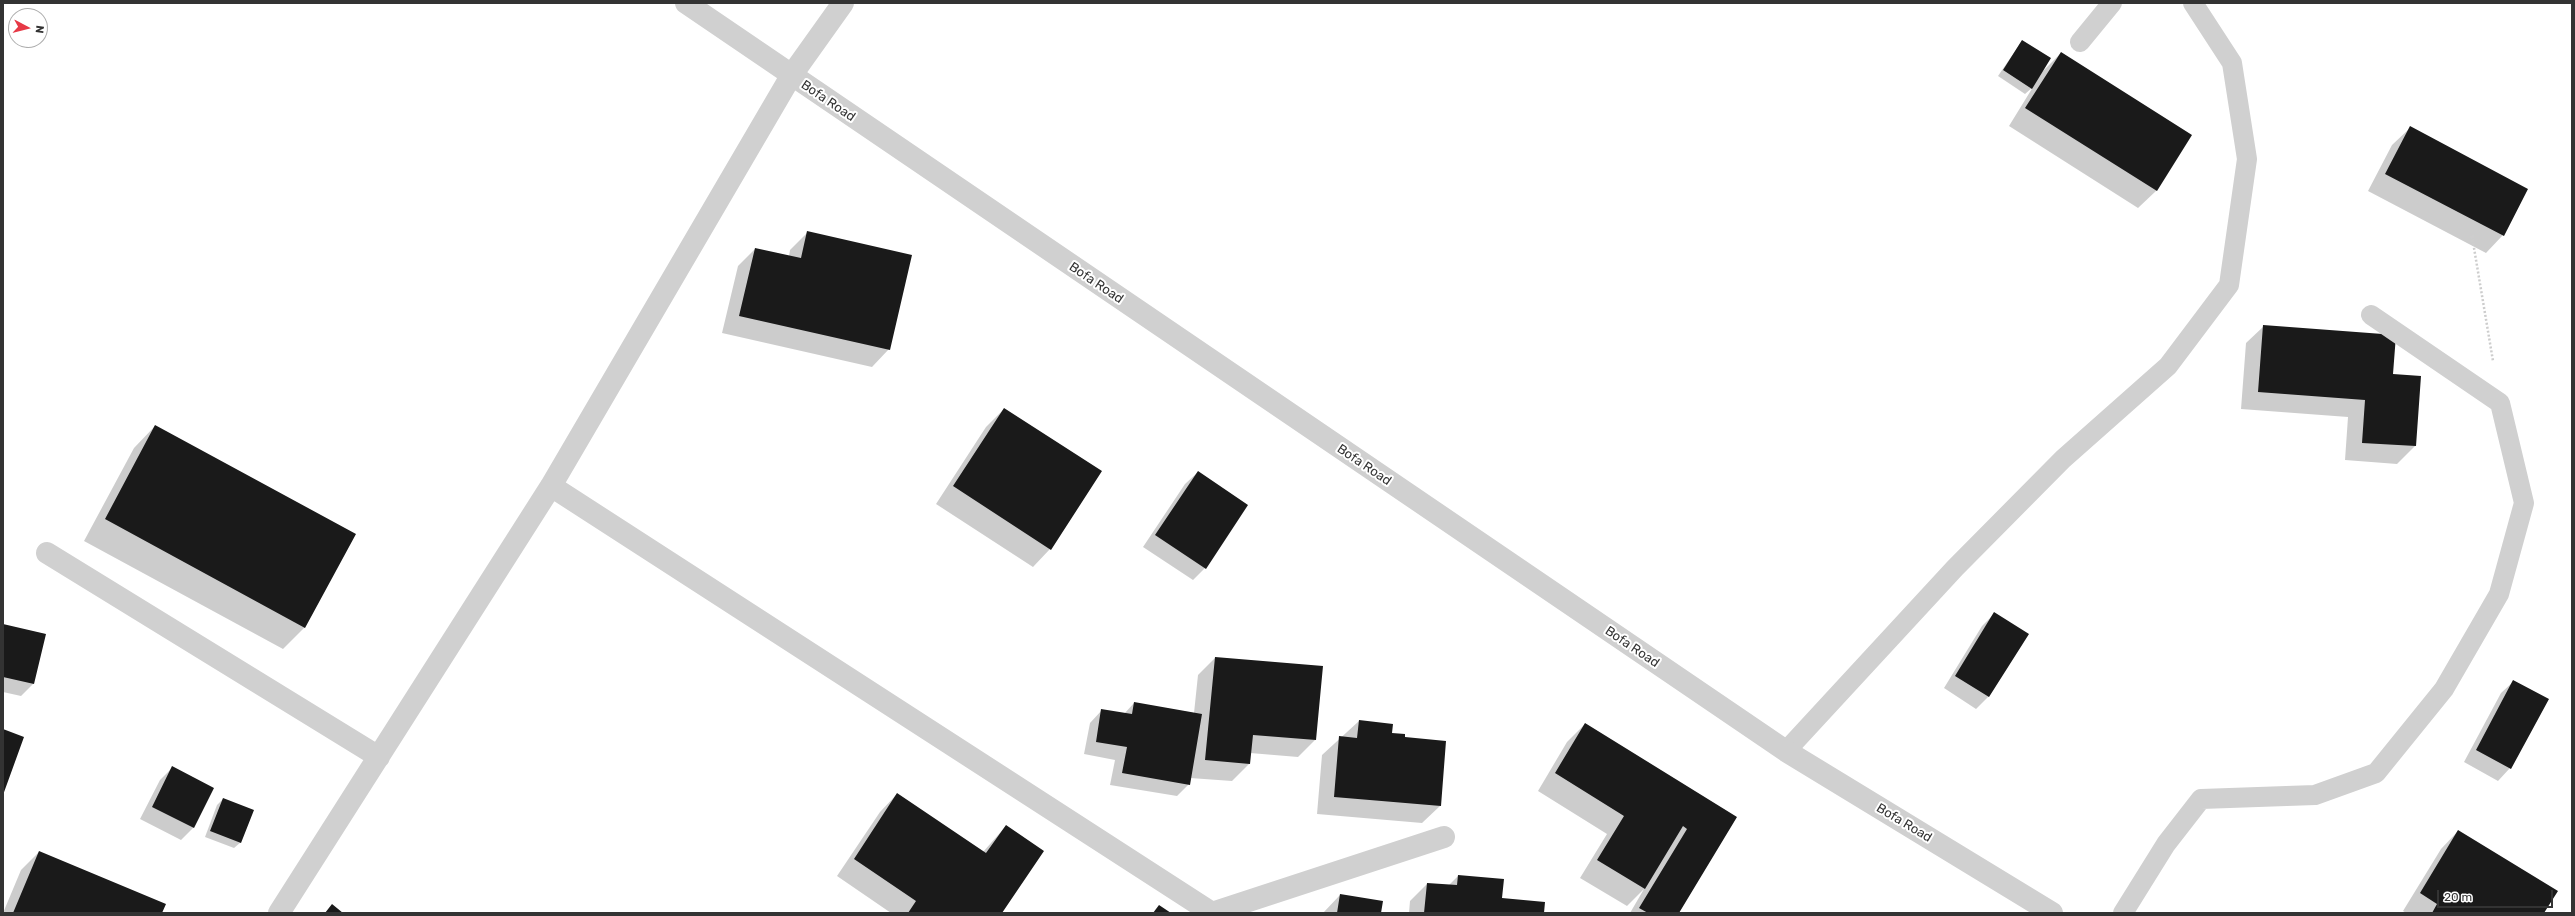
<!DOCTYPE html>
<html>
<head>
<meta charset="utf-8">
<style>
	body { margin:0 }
	#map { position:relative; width:2575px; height:916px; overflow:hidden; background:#fff; font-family:Rubik,sans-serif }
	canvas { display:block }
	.frame { position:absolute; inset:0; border:4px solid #333; pointer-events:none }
	.north { position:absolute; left:8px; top:8px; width:40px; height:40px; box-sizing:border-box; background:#fff; border:1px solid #adadad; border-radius:50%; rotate:97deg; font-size:11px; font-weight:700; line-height:16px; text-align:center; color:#333 }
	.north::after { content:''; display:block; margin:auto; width:14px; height:18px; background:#e63946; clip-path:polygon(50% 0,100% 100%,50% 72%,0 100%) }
	.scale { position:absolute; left:2437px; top:890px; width:116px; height:18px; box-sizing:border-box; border:2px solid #333; border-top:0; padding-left:5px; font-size:12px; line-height:14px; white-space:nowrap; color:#333; -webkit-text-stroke:3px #fff; paint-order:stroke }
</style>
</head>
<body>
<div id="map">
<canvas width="2575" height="916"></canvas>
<div class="frame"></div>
<div class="north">N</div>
<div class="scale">20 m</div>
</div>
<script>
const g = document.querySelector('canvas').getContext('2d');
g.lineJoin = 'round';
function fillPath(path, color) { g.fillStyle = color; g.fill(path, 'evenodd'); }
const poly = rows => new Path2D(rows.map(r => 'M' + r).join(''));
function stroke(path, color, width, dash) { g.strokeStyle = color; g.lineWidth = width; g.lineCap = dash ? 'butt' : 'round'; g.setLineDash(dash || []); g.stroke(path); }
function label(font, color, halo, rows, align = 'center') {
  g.font = font + ' Rubik,sans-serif'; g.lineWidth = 4; g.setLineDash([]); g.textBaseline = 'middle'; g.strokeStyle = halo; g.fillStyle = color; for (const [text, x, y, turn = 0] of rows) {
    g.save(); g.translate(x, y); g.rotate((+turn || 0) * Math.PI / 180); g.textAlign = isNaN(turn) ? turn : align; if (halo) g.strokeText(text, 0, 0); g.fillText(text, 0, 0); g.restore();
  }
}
fillPath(poly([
	[2022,41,2042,72,2061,53,2191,135,2156,191,2138,208,2009,126,2033,87,2025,94,1998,76],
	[2410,128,2503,235,2486,253,2368,191,2392,145],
	[808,232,889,349,872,367,722,333,738,266,755,249,789,256,790,250],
	[2264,326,2392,375,2420,377,2415,446,2397,464,2345,460,2348,417,2241,409,2246,343],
	[1004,409,1050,549,1033,567,936,504,986,427],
	[155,426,305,627,283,649,84,541,134,448],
	[1198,472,1247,505,1205,568,1193,580,1143,547,1185,484],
	[1994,614,1989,696,1976,709,1944,688,1982,626],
	[3,625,45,634,33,684,21,696,3,692],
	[1215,658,1315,740,1298,757,1250,753,1249,764,1232,781,1190,778,1189,784,1177,796,1110,785,1115,760,1084,754,1090,723,1102,710,1124,714,1134,703,1194,713,1198,675],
	[2514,681,2510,768,2498,781,2464,762,2501,693],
	[1359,721,1404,738,1440,806,1422,823,1317,814,1322,755],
	[1585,724,1736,817,1678,913,1630,913,1644,889,1627,906,1580,878,1607,834,1538,791,1567,742],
	[172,768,212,788,193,828,181,840,140,819,160,780],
	[897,794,983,852,1006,826,1001,913,891,913,837,876,880,812],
	[223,799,241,842,234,848,205,837,217,805],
	[2458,831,2543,913,2406,913,2403,911,2441,849],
	[39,852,161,913,3,913,21,870],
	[1458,876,1501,899,1543,913,1409,913,1410,901,1427,884,1449,885],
	[1340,895,1380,913,1323,913]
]), '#0003');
fillPath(poly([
	[2022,40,2051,58,2032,89,2003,70],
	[2061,52,2192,135,2157,191,2025,108],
	[2410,126,2528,189,2504,236,2385,174],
	[807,231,912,255,890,350,739,316,755,248,801,258],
	[2263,325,2396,335,2393,374,2421,376,2416,446,2362,443,2365,400,2258,392],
	[1004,408,1102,471,1051,550,953,486],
	[155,425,356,534,305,628,105,519],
	[1198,471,1248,505,1206,569,1155,535],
	[1994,612,2029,634,1989,697,1955,676],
	[3,624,46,634,34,684,3,677],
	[1215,657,1323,666,1316,740,1253,735,1250,764,1205,760],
	[2513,680,2549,699,2511,769,2476,750],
	[1134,702,1202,714,1190,785,1122,773,1127,747,1096,742,1101,709,1132,714],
	[1359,720,1393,724,1392,733,1405,734,1405,737,1446,741,1441,806,1334,797,1339,736,1357,738],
	[1585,723,1737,817,1679,913,1648,913,1639,908,1687,829,1683,826,1645,889,1597,860,1624,816,1555,773],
	[3,729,24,737,3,795],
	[172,766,214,788,194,828,152,807],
	[897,793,986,853,1006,825,1044,851,1002,913,908,913,916,901,854,859],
	[223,798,254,810,241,843,210,831],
	[2458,830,2558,891,2544,913,2432,913,2437,904,2420,893],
	[39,851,166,904,162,913,13,913],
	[1458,875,1504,879,1502,898,1545,902,1544,913,1424,913,1427,883,1457,885],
	[1340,894,1383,901,1381,913,1337,913],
	[332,904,343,913,325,913],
	[1159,905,1171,913,1153,913]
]), '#1a1a1a');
stroke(poly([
	[2472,236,2493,361]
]), '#cdcdcd', 2.5, [2, 2]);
stroke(poly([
	[2080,42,2112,3],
	[1786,751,1955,568,2063,459,2168,366,2229,285,2247,159,2232,63,2193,3],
	[2123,913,2166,844,2201,799,2315,795,2376,773,2444,689,2499,594,2524,503,2500,403,2371,315]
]), '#d0d0d0', 20);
stroke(poly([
	[686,3,1786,751,2052,913],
	[551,486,1212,913],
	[47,553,379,757],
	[279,913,551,486,791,76,843,3],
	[1212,913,1444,837]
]), '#d0d0d0', 22);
label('13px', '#333', '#fff', [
	["Bofa Road",828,101,34],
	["Bofa Road",1096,283,34],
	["Bofa Road",1364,465,34],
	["Bofa Road",1632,647,34],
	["Bofa Road",1904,823,31]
]);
</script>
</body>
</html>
